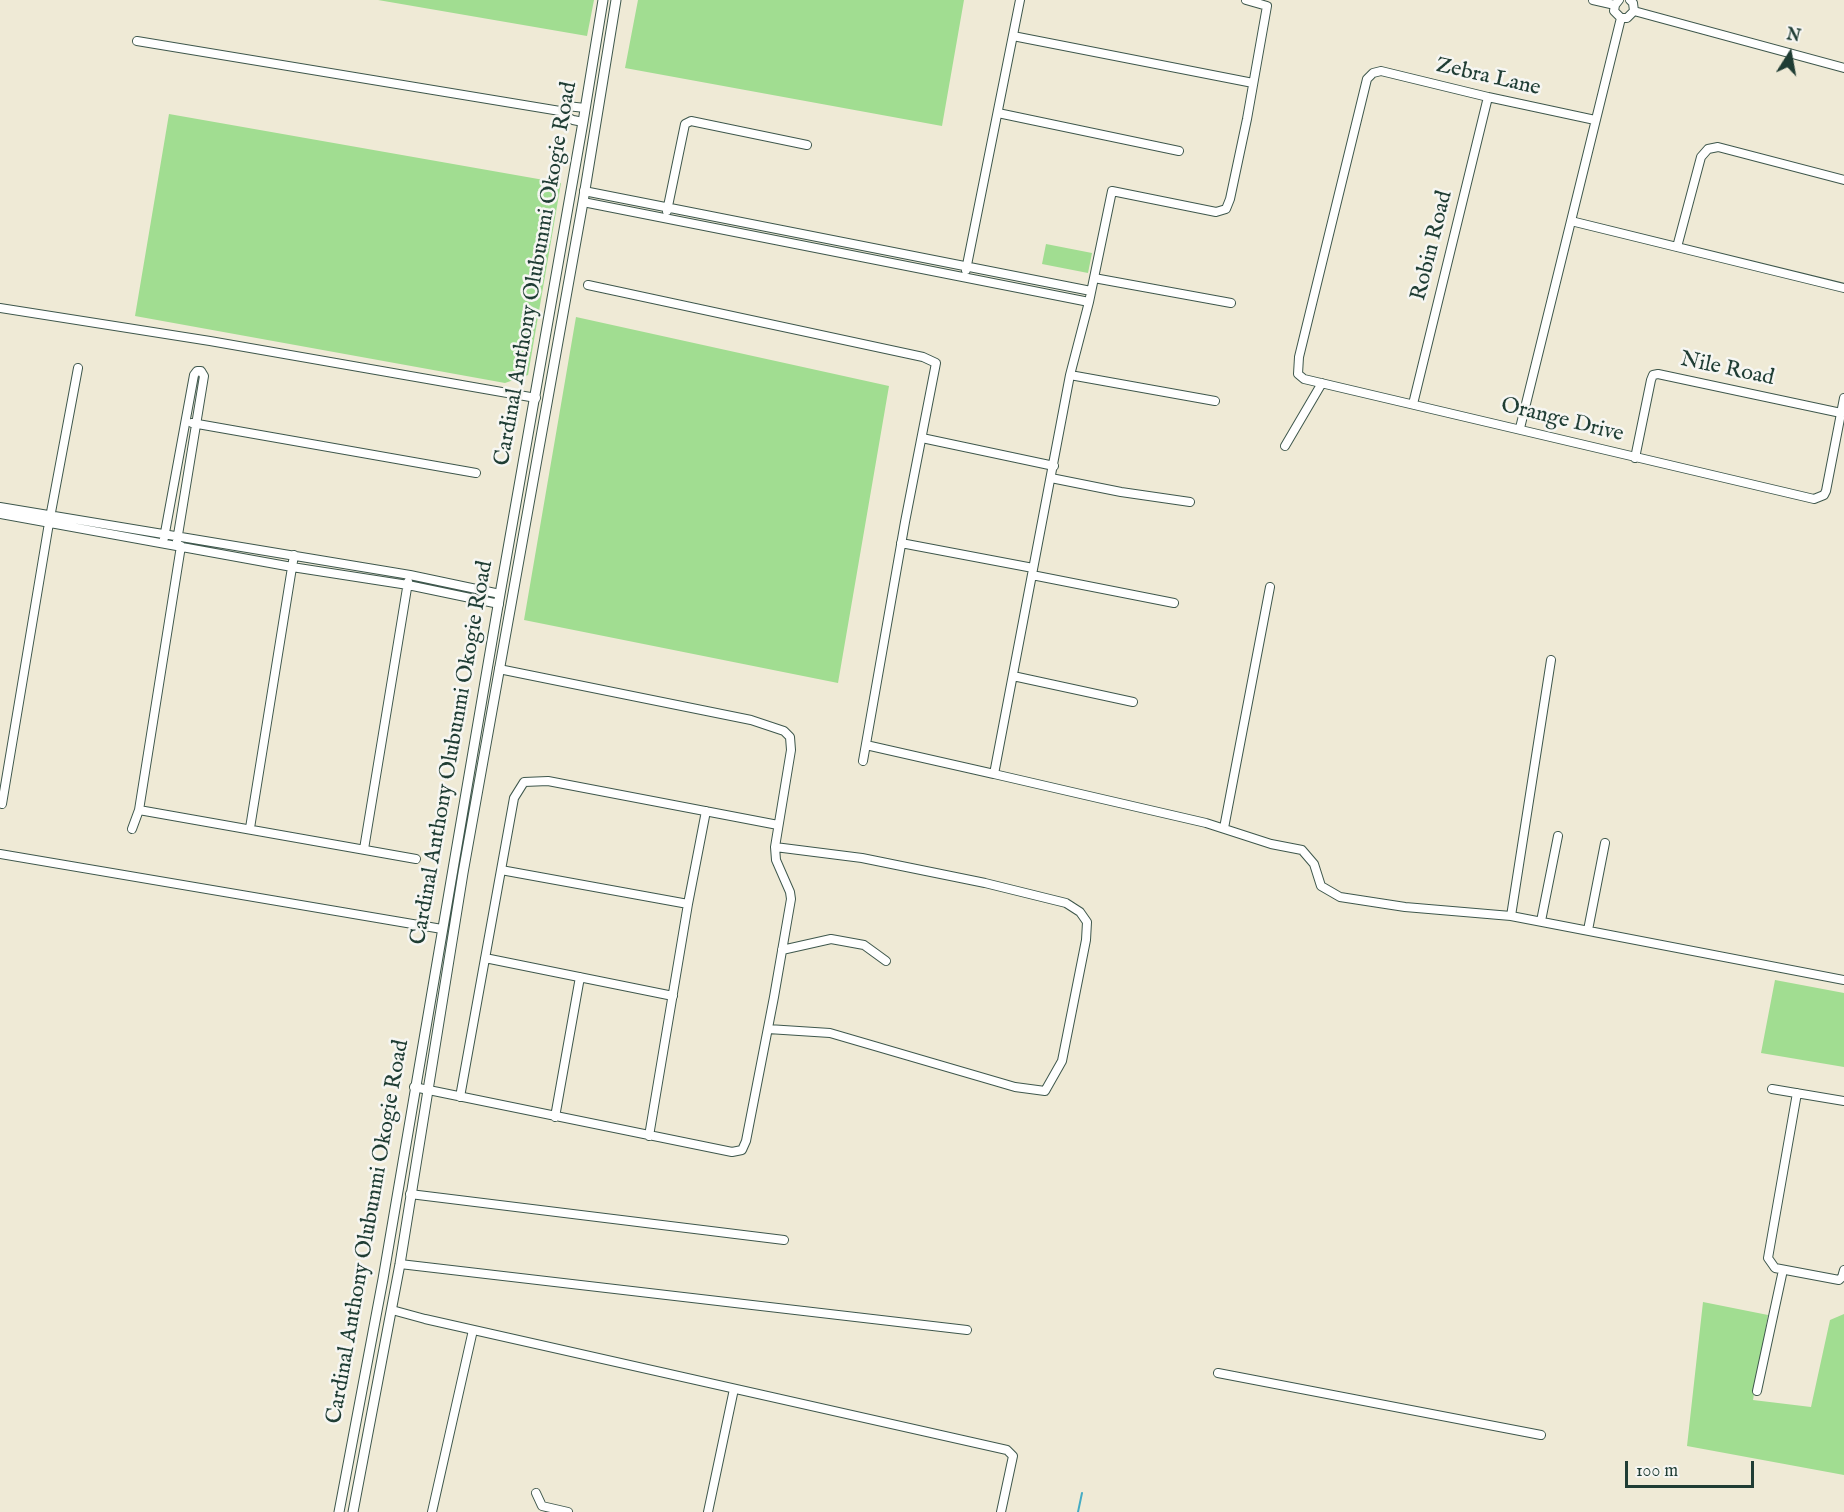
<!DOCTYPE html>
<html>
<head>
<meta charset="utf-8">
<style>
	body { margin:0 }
	#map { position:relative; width:1844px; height:1512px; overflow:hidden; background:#efead6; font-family:"IM FELL English",serif }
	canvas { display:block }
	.north { position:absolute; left:1760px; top:24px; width:60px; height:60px; -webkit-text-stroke:4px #f6f6f2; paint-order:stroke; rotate:11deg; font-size:16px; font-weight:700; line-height:24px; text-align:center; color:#1f3d34 }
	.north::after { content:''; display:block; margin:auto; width:21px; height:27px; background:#1f3d34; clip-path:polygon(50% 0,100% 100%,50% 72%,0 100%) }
	.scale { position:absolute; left:1625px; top:1461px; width:129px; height:27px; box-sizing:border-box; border:3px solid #1f3d34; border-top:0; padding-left:8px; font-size:18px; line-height:21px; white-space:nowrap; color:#1f3d34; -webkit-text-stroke:4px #f6f6f2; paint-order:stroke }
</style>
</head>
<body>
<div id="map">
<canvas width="1844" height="1512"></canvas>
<div class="north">N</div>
<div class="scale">100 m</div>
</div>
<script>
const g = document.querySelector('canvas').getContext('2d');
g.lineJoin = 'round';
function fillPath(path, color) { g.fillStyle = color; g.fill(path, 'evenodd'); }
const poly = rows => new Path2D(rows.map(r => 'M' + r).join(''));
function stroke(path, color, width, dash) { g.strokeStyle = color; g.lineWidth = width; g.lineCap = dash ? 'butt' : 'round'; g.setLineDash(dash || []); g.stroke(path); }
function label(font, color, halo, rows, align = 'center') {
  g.font = font + ' "IM FELL English",serif'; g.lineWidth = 5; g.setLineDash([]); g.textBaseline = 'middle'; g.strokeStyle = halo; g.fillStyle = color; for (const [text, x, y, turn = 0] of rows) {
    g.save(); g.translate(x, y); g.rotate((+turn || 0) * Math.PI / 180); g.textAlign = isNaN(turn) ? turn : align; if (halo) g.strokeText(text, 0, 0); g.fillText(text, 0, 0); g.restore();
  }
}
fillPath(poly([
	[378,0,594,0,587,36],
	[638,0,964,0,942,126,625,68],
	[169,114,561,183,528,375,505,383,135,316],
	[1046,244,1092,253,1088,273,1042,264],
	[576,317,889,386,838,683,524,620],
	[1775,980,1844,993,1844,1067,1761,1053],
	[1703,1302,1768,1315,1753,1400,1811,1407,1830,1320,1844,1314,1844,1475,1687,1446]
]), '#a1dd91');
stroke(poly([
	[1078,1512,1082,1493]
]), '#45acc4', 2);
const minor = poly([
	[1246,0,1267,6,1247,119,1230,199,1226,209,1216,212,1112,191,1089,302,1070,375,994,774,1206,823,1271,844,1302,850,1314,864,1321,886,1340,897,1405,907,1511,916,1844,980],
	[1593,0,1615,5],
	[1619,0,1615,5,1614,11,1621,18,1627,18,1634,11,1633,3,1630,0],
	[1634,11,1844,68],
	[1013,36,1253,83],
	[137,41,560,111,565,116,573,120,583,122],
	[560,111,567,106,585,108],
	[998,113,1179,151],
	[1595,120,1488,97,1381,71,1373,73,1367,79,1299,357,1298,374,1304,379,1814,499,1824,495,1826,491,1844,398],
	[584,191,1091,291],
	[583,202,1089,302],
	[667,211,685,124,691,121,807,145],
	[1571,221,1844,288],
	[1677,247,1701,157,1708,149,1718,147,1844,180],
	[966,270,1020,0],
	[1094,278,1231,303],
	[588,285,923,357,936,363,905,522,863,761],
	[0,308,210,341,536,398],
	[1070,375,1215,401],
	[1413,404,1488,97],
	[192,423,476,473],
	[1520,428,1621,18],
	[922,438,1054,466],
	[1285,446,1322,383],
	[1635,458,1651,380,1653,375,1658,374,1841,413],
	[1051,478,1121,492,1190,502],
	[0,507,410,575,500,594],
	[0,514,292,567,408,585,499,604],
	[164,538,194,375,197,371,201,371,204,376,177,541],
	[901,543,1033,568],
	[1032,575,1174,603],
	[1013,676,1133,702],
	[866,745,994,774],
	[2,804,49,523,78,368],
	[139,810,416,859],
	[250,828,294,555],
	[1224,828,1270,587],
	[132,829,139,810,181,546],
	[364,849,408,582],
	[0,854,442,929],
	[501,870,688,904],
	[1511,916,1551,660],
	[1541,921,1558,836],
	[1588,930,1605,843],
	[782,950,831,939,864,945,886,961],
	[485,958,673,996],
	[768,1029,830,1033,1015,1087,1045,1091,1062,1061,1086,940,1087,922,1080,912,1066,903,985,883,862,858,775,847],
	[414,1087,732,1152,742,1150,746,1141,774,997,791,899,790,892,776,860,775,847,791,750,790,737,784,731,751,720,499,669],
	[1772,1089,1844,1101],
	[1797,1093,1768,1258,1775,1268,1839,1280,1842,1277,1844,1270],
	[460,1097,514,798,524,782,548,781,778,825],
	[555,1117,580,977],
	[649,1136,688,904,706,811],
	[410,1194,784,1240],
	[400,1264,967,1330],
	[392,1310,425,1319,1007,1450,1013,1456,1001,1512],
	[1218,1373,1541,1435],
	[1757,1391,1783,1270],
	[536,1493,542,1506,568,1512],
	[432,1512,473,1330],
	[708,1512,734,1389]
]);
const tertiary = poly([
	[339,1512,383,1279,500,594,583,122,603,0],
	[353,1512,400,1264,463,873,583,202,616,0]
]);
stroke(minor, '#3e574c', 10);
stroke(tertiary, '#3e574c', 11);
stroke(minor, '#fff', 8);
stroke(tertiary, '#fff', 9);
label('22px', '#1f3d34', '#f6f6f2', [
	["Zebra Lane",1488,78,13],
	["Robin Road",1433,246,-76],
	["Cardinal Anthony Olubunmi Okogie Road",537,274,-80],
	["Nile Road",1727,370,12],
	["Orange Drive",1562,421,14],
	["Cardinal Anthony Olubunmi Okogie Road",453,753,-80],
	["Cardinal Anthony Olubunmi Okogie Road",369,1232,-80]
]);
</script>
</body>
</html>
